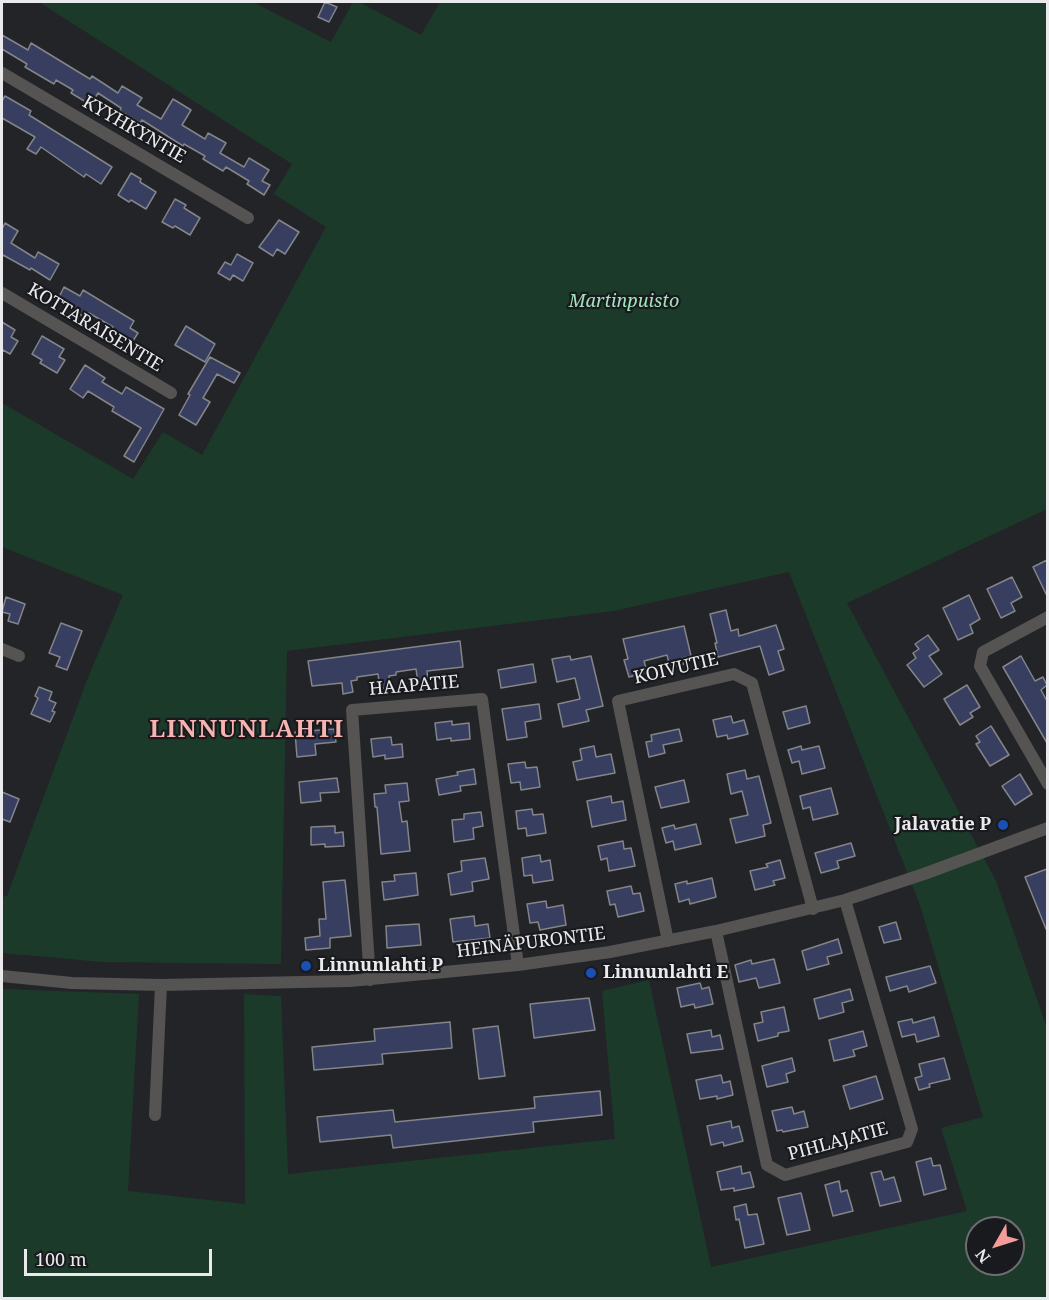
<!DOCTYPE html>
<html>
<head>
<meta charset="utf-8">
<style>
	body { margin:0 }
	#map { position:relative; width:1049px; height:1300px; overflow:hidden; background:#232427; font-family:"Noto Serif",serif }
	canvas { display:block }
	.frame { position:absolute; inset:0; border:3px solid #eaeaed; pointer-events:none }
	.north { position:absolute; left:965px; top:1216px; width:60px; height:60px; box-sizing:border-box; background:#191a1e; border:2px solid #6d6d71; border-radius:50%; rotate:231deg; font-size:16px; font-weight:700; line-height:24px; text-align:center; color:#eaeaed }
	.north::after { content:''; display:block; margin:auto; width:21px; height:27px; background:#f59b98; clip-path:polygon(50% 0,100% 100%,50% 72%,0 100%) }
	.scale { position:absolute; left:24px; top:1249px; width:188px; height:27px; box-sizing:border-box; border:3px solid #eaeaed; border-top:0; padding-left:8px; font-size:18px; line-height:21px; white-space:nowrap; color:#eaeaed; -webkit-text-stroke:4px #191a1e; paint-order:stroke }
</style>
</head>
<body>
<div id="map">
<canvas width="1049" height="1300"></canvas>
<div class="frame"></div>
<div class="north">N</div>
<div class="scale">100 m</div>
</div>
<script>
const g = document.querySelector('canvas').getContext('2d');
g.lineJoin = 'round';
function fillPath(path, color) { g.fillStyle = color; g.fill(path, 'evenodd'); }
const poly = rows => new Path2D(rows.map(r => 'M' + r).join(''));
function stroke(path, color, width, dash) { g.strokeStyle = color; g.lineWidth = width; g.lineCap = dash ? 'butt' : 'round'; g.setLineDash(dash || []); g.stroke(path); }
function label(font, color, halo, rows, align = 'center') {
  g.font = font + ' "Noto Serif",serif'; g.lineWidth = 4.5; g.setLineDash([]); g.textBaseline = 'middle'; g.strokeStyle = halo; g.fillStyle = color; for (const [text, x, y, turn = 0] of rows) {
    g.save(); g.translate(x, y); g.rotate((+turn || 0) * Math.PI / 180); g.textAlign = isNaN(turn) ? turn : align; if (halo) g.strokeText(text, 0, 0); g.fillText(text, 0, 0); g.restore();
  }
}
fillPath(poly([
	[39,2,253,2,331,42,353,2,359,2,421,35,440,2,1047,2,1047,509,847,603,996,881,1047,1028,1047,1298,2,1298,2,989,139,994,128,1191,245,1204,244,994,281,996,288,1174,615,1139,602,991,649,980,711,1267,967,1211,941,1128,983,1117,920,905,789,572,614,611,287,651,281,964,102,962,2,953,2,897,7,896,87,680,123,595,2,547,2,403,133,479,163,432,202,455,326,227,274,194,292,164],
	[977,1228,1013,1228,1013,1264,977,1264]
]), '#1c3a29');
const building = poly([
	[325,2,337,7,329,22,318,17,325,2],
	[2,35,28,50,31,43,90,79,92,76,118,93,122,86,142,98,137,105,161,119,173,99,191,110,182,125,205,139,208,133,226,143,220,153,244,167,249,158,269,170,262,181,270,185,264,195,247,184,249,181,226,167,223,171,203,159,205,156,184,144,183,146,142,120,140,123,120,111,121,108,98,93,91,105,71,93,73,90,56,80,54,84,25,67,27,64,2,49,2,35],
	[5,96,31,111,29,115,112,167,101,184,86,174,84,177,41,147,36,154,27,149,35,137,2,118,2,101,5,96],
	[131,173,141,179,140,182,156,192,146,209,131,200,129,202,118,195,131,173],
	[175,199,186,205,184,208,200,218,190,235,175,226,173,228,162,222,175,199],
	[279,220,299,232,285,254,277,249,273,256,259,247,279,220],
	[5,223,18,231,11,243,35,258,38,252,59,264,50,280,31,268,30,270,3,255,2,258,2,229,5,223],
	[237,254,253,263,243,281,233,275,230,280,218,273,225,262,231,265,237,254],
	[64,287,80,296,83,290,134,321,130,328,138,333,131,344,110,331,113,327,89,313,86,318,57,301,64,287],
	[2,322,15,330,11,337,18,341,10,354,3,350,2,353,2,322],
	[186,326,215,344,205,362,175,345,186,326],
	[42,336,64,349,59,357,65,360,57,373,40,363,42,360,32,354,42,336],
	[210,357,240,373,234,383,217,374,203,398,210,402,196,425,179,415,190,395,188,394,210,357],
	[85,365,105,378,102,382,122,394,126,387,164,409,134,462,124,456,141,428,112,411,114,407,88,391,83,398,70,389,85,365],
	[1047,560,1047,596,1033,567,1047,560],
	[1012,577,1022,597,1011,603,1015,611,1001,618,987,589,1012,577],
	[969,595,980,619,970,625,973,633,958,640,943,608,969,595],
	[6,597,25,604,18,624,8,621,10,614,2,612,6,597],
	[726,610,731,631,738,629,739,636,776,625,784,649,778,651,784,670,769,675,760,646,718,657,715,643,717,643,710,614,726,610],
	[61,623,82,631,67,670,56,666,60,657,49,653,61,623],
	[684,626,691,656,682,658,684,664,670,668,667,655,644,661,647,672,629,677,624,660,628,659,623,639,684,626],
	[928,635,939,650,929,656,942,674,924,687,907,665,916,658,913,653,919,649,915,644,928,635],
	[460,641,463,667,427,671,428,682,418,683,416,669,396,672,396,675,389,676,390,687,380,689,378,674,357,677,357,680,351,681,353,692,343,694,342,683,312,686,308,661,460,641],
	[570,656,571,660,591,656,603,706,586,710,589,721,563,727,558,704,580,699,575,678,557,682,552,659,570,656],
	[1021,656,1035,681,1043,677,1047,685,1041,690,1047,701,1047,743,1003,667,1021,656],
	[533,664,536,682,501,688,498,670,533,664],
	[967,685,980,707,970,713,973,717,960,725,944,699,967,685],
	[39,687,52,692,49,700,56,703,52,711,55,712,50,722,31,714,38,698,35,696,39,687],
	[539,704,541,719,525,722,527,737,507,740,502,709,539,704],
	[806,706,810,723,788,729,783,712,806,706],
	[731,716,733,723,744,720,748,734,728,739,727,735,717,737,713,720,731,716],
	[452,721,452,725,469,723,470,739,451,741,451,738,437,740,435,723,452,721],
	[991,726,1009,755,990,766,976,744,980,742,976,736,991,726],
	[334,729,336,742,315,744,316,755,297,757,295,732,334,729],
	[679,729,682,741,663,745,665,753,649,757,646,742,652,741,651,735,679,729],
	[391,737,392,745,402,744,403,757,385,759,385,755,373,757,371,739,391,737],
	[594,746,596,757,611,754,615,773,577,780,573,762,582,760,580,749,594,746],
	[801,746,802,750,819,746,825,768,802,774,799,761,792,763,788,750,801,746],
	[525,762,526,768,537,767,540,787,521,790,520,782,511,783,508,764,525,762],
	[474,769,476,784,460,786,461,791,439,795,436,779,458,775,457,772,474,769],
	[745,770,747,779,759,776,771,823,763,825,765,836,736,843,730,819,748,815,742,791,731,794,727,774,745,770],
	[1020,774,1032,794,1015,805,1002,786,1020,774],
	[337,778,339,792,320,793,321,801,301,803,299,782,337,778],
	[684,780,689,802,661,808,655,787,684,780],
	[407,783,409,801,399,802,402,822,407,821,410,851,381,854,377,807,375,807,374,794,386,793,385,785,407,783],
	[831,788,838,814,813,820,810,807,803,809,800,796,831,788],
	[2,792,19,799,10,822,2,819,2,792],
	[611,796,612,803,623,801,626,820,592,827,587,801,611,796],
	[532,809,533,815,543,814,546,833,527,836,526,828,518,829,516,811,532,809],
	[481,812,483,826,473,828,474,839,454,842,452,820,464,819,464,814,481,812],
	[696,824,701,844,675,850,673,841,666,843,662,828,674,825,675,829,696,824],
	[335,826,335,833,343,832,344,846,325,847,325,844,311,845,311,827,335,826],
	[623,841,624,849,631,848,635,866,609,871,607,858,601,860,598,846,623,841],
	[851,843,855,856,837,861,839,868,821,873,815,853,851,843],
	[540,855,541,862,550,860,553,880,533,883,532,875,524,876,522,858,540,855],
	[485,858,489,879,472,882,473,891,451,895,448,874,462,871,461,861,485,858],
	[780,860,785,878,773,881,775,885,755,890,750,871,768,867,766,864,780,860],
	[1047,869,1047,929,1046,929,1025,877,1047,869],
	[416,873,418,895,384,900,382,882,395,881,394,875,416,873],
	[712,878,716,897,690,904,689,899,679,902,675,884,687,881,687,884,712,878],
	[345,880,351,936,330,938,330,948,306,950,305,938,320,936,319,919,326,919,323,882,345,880],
	[631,886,633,894,640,893,644,911,618,917,615,904,610,905,607,891,631,886],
	[546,901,547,908,563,905,566,925,540,930,538,922,530,923,527,904,546,901],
	[474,916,475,926,488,924,490,938,453,942,450,919,474,916],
	[896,922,901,939,884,943,879,927,896,922],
	[419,924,421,945,387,948,386,926,419,924],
	[838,939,842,953,827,957,829,964,807,970,802,951,838,939],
	[774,959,780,983,759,988,756,978,739,982,735,965,751,960,752,964,774,959],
	[930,966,936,983,909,992,907,986,890,991,886,977,930,966],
	[700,983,702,989,709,987,713,1004,695,1008,694,1004,681,1007,677,988,700,983],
	[850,989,853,1000,842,1003,844,1012,819,1019,814,999,850,989],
	[589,998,595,1030,534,1038,530,1004,589,998],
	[784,1007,789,1031,778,1033,778,1036,758,1041,754,1024,763,1022,761,1012,784,1007],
	[934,1017,939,1036,917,1042,915,1034,902,1037,898,1022,912,1019,913,1023,934,1017],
	[450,1022,452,1048,382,1054,383,1064,314,1070,312,1047,375,1041,374,1029,450,1022],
	[498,1026,505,1076,479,1079,473,1029,498,1026],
	[711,1030,712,1037,720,1035,723,1049,691,1053,687,1034,711,1030],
	[863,1031,867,1046,853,1050,855,1056,834,1061,829,1040,863,1031],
	[792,1058,795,1071,786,1074,788,1082,767,1087,762,1066,792,1058],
	[944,1058,950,1079,929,1084,930,1087,919,1090,915,1078,922,1076,919,1064,944,1058],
	[721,1075,723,1083,730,1081,733,1095,717,1099,717,1096,700,1099,696,1080,721,1075],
	[876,1076,883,1099,850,1109,843,1086,876,1076],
	[600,1091,602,1115,533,1122,534,1132,393,1148,391,1135,320,1142,317,1117,393,1110,395,1122,535,1108,534,1097,600,1091],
	[792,1107,794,1114,804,1111,808,1127,783,1132,782,1130,777,1131,772,1111,792,1107],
	[731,1121,732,1128,739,1126,743,1141,724,1146,723,1142,711,1145,707,1126,731,1121],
	[931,1158,933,1166,940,1165,946,1189,924,1195,916,1162,931,1158],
	[741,1166,742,1174,750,1172,754,1187,734,1191,734,1188,721,1190,717,1172,741,1166],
	[881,1171,884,1180,894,1177,901,1201,880,1206,871,1173,881,1171],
	[839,1181,841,1192,847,1190,853,1211,833,1216,825,1185,839,1181],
	[801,1193,810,1230,787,1235,778,1198,801,1193],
	[746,1204,748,1215,757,1214,764,1244,745,1248,739,1219,736,1220,734,1207,746,1204]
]);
fillPath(building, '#373e60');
stroke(building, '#838589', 1.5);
stroke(poly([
	[2,73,248,218],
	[2,293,171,393],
	[1048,617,983,652,980,666,1048,784],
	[2,649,19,656],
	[716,931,767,1165,785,1175,907,1142,912,1129,845,900],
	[668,941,618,701,734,674,752,683,813,909],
	[2,976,72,983,161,985,350,981,518,965,610,952,716,931,845,900,924,874,1048,828],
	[370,980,352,710,482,699,518,965],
	[155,1115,161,985]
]), '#555452', 12);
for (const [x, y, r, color] of [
	[1003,825,6,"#1a4fb4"],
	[306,966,6,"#1a4fb4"],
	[591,973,6,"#1a4fb4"]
]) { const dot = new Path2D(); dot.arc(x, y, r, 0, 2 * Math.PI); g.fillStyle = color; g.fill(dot); stroke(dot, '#191a1e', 2); }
label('18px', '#eaeaed', '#191a1e', [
	["KYYHKYNTIE",134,130,30],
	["KOTTARAISENTIE",95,328,31],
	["KOIVUTIE",676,669,-13],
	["HAAPATIE",414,686,-5],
	["HEINÄPURONTIE",531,943,-7],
	["PIHLAJATIE",838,1142,-15]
]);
label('italic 18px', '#a0e4bb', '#191a1e', [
	["Martinpuisto",624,302]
]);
label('bold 18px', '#eaeaed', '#191a1e', [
	["Jalavatie P",991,825,"right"],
	["Linnunlahti P",318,966],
	["Linnunlahti E",603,973]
], 'left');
g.letterSpacing = '1.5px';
label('bold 24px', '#f7b3b0', '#191a1e', [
	["LINNUNLAHTI",247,730]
]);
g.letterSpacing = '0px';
</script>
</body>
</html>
